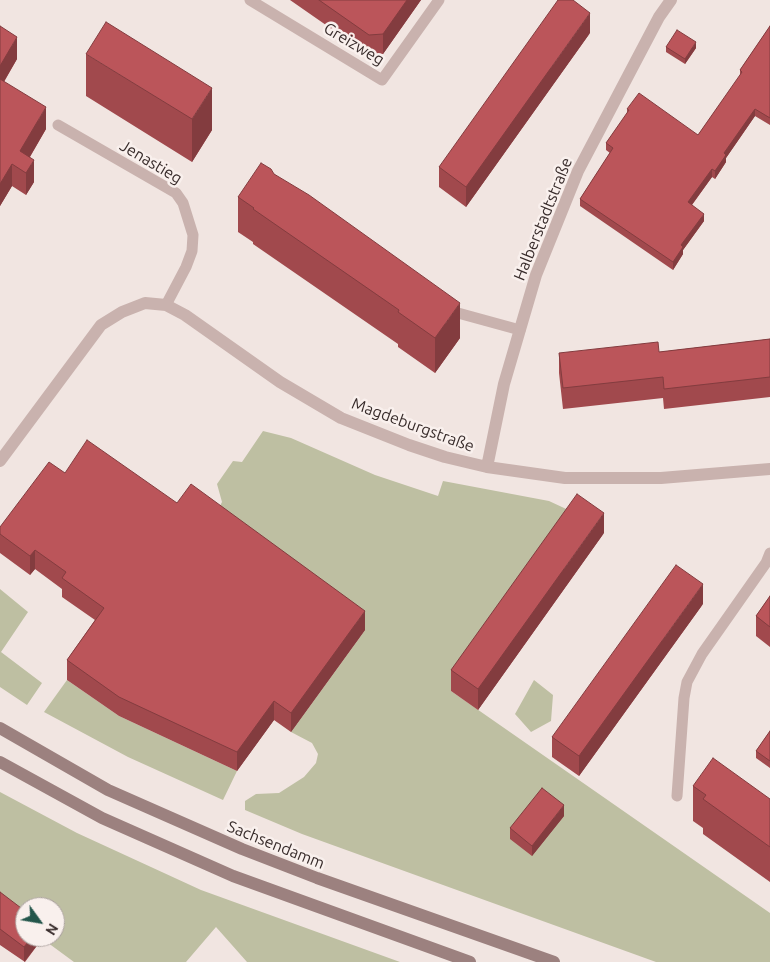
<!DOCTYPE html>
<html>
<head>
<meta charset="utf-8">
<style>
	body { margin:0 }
	#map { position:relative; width:770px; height:962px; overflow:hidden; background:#f1e5e1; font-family:Ubuntu,sans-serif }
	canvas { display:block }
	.north { position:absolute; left:15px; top:897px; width:50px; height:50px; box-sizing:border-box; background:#f9f0ed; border:1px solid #aca29f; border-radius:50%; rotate:122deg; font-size:14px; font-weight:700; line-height:20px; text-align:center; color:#382c2b }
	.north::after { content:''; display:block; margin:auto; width:18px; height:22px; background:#24564b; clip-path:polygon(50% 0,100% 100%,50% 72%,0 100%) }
</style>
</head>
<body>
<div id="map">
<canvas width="770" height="962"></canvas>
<div class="north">N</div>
</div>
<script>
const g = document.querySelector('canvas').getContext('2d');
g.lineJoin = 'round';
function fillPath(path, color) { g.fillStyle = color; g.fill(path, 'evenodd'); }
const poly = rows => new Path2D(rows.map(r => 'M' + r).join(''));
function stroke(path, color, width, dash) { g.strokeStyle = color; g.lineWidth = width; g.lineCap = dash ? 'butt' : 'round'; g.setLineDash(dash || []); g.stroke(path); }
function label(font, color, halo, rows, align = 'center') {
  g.font = font + ' Ubuntu,sans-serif'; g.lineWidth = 5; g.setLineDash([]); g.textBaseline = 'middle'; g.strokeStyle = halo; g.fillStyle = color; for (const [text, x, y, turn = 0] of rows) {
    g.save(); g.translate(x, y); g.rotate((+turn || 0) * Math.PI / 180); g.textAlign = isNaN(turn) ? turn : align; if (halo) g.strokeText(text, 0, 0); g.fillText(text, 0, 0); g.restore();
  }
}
fillPath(poly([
	[263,431,291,438,375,475,438,496,443,481,549,501,577,514,451,691,770,913,770,962,656,962,302,834,245,810,245,801,256,794,279,793,304,777,316,763,318,754,312,743,291,732,365,630,213,519,222,502,217,484,233,461,242,462],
	[0,589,28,612,1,652,42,683,27,705,0,687],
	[67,680,119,716,237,771,223,800,128,757,44,712],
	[534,680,553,695,551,721,531,732,515,714],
	[0,792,77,833,201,890,400,962,247,962,216,927,186,962,74,962,40,937,55,937,55,907,25,907,25,926,0,908]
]), '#bebfa2');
stroke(poly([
	[250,0,382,80,439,0],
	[58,125,176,193,183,203,193,235,192,251,186,267,166,305],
	[447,310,520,330],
	[677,796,684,698,687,682,702,654,766,563,770,553]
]), '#c9b2ae', 11);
stroke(poly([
	[0,461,101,325,122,312,145,303,166,305,185,315,280,382,341,418,409,445,445,457,487,467,565,478,661,478,770,469],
	[487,467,504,384,536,275,578,171,639,55,659,17,671,0]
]), '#c9b2ae', 12);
stroke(poly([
	[0,728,108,790,242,849,317,878,554,962],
	[0,762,102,818,233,876,470,962]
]), '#9c817f', 12);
fillPath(poly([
	[290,0,421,0,383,54,369,55],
	[0,26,17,59,4,82,46,129,30,157,34,182,26,195,12,186,0,206],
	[770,26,770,125,755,116,726,158,726,162,715,179,712,177,692,205,704,221,683,250,683,254,673,270,580,206,580,199,610,153,606,150,606,143,627,114,627,109,698,135,740,76,740,70],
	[590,33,466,207,439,187,439,167],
	[666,47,696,48,685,64,666,52],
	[86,54,212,130,192,162,86,96],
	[274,174,460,338,435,373,398,347,398,344,253,244,253,242,238,232,238,197],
	[770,339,770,397,664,409,663,398,563,409,559,373,559,353,659,352],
	[65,473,177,503,365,630,291,732,274,720,237,771,119,716,67,680,67,660,95,620,62,597,62,589,35,569,30,575,0,553,0,527],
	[604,533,478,710,451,691,451,670],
	[770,596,770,647,756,636,756,616],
	[703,604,579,776,552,757,552,737],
	[770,731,770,768,756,758,756,751],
	[693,786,770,799,770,882,703,834,703,828,693,821],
	[564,816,532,856,510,839,510,828],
	[0,892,42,937,42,939,25,962,0,945]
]), '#a1494d');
fillPath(poly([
	[407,0,421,0,383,54,383,34],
	[590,13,590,33,466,207,466,187],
	[17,37,17,59,0,88,0,66],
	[696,42,696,48,685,64,685,59],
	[212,88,212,130,192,162,192,119],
	[46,107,46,129,22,170,20,151],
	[755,109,755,116,726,158,726,162,715,179,715,171,724,153],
	[34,160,34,182,26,195,26,173],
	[12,164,12,186,0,206,0,184],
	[712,169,712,177,688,210,688,202],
	[704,214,704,221,683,250,683,254,673,270,673,262,681,245],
	[460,303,460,338,435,373,435,338],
	[604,513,604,533,478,710,478,689],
	[35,550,35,569,30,575,30,556],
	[703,584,703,604,579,776,579,756],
	[365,611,365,630,291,732,291,713],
	[274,701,274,720,237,771,237,752],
	[564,805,564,816,532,856,532,846],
	[32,937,42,937,42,939,24,962,24,947]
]), '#833c3f');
const building = poly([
	[319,0,407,0,383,34,369,35,319,0],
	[558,0,573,0,590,13,466,187,439,167,558,0],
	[106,22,212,88,192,119,86,54,106,22],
	[0,26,17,37,0,66,0,26],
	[770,26,770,118,755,109,724,153,726,155,715,171,712,169,688,202,704,214,681,245,683,247,673,262,580,199,613,148,606,143,629,110,627,109,639,93,698,135,742,72,740,70,770,26],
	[677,30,696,42,685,59,666,47,677,30],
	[0,79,46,107,20,151,34,160,26,173,12,164,0,184,0,79],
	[261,163,271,169,274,174,309,195,460,303,435,338,398,312,399,310,253,209,254,208,238,197,261,163],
	[770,339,770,377,664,389,663,377,563,388,559,353,658,342,659,352,770,339],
	[87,440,177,503,191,484,365,611,291,713,274,701,237,752,119,697,67,660,104,608,62,578,66,572,35,550,30,556,0,534,0,527,49,462,65,473,87,440],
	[577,494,604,513,478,689,451,670,577,494],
	[676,565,703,584,579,756,552,737,676,565],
	[770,596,770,627,756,616,770,596],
	[770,731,770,761,756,751,770,731],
	[713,758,770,799,770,847,703,799,706,795,693,786,713,758],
	[542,788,564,805,532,846,510,828,542,788],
	[0,892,25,911,25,937,32,937,24,947,0,929,0,892]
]);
fillPath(building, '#bb555a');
stroke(building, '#833c3f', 1);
label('16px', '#382c2b', '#f9f0ed', [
	["Greizweg",354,44,31],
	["Jenastieg",151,162,31],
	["Halberstadtstraße",543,219,-68],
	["Magdeburgstraße",413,425,20],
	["Sachsendamm",276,845,22]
]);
</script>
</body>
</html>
